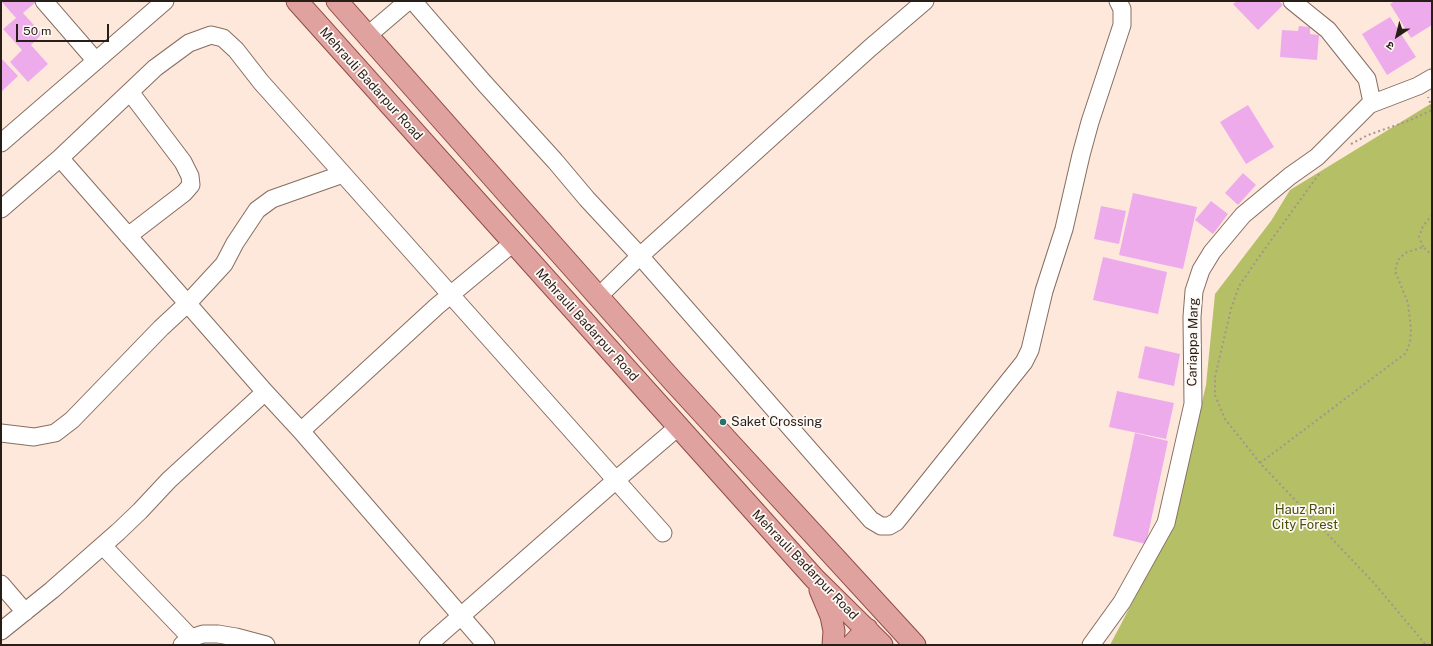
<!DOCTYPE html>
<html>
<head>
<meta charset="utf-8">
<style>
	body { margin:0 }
	#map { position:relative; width:1433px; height:646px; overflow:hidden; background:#fee8db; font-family:"Public Sans","Noto Sans Devanagari",sans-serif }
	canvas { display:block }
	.frame { position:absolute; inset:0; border:2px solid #281e18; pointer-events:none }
	.north { position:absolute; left:1377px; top:16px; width:40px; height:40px; -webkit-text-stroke:3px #fff9f6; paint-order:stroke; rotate:215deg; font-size:11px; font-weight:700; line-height:16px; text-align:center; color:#281e18 }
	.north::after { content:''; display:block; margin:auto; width:14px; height:18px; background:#281e18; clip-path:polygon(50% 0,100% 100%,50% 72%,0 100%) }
	.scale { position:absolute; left:16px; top:24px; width:93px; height:18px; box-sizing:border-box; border:2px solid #281e18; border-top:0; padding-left:5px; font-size:12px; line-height:14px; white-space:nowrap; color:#281e18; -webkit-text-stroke:3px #fff9f6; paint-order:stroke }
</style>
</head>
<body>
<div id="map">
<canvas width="1433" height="646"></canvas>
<div class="frame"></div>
<div class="north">उ</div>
<div class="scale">50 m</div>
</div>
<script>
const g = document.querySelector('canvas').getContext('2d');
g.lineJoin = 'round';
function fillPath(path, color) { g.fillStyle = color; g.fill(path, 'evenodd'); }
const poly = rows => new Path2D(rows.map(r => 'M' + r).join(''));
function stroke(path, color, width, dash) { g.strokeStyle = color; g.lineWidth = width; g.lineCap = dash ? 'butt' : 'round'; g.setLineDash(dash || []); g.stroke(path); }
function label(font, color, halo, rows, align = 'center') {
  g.font = font + ' "Public Sans",sans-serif'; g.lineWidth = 3.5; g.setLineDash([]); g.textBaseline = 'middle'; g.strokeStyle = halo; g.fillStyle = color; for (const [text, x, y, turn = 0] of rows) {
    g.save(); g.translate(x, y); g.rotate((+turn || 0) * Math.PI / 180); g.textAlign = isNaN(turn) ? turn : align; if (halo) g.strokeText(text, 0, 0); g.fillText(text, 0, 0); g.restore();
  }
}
fillPath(poly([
	[1432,103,1432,645,1110,645,1173,525,1206,385,1215,294,1271,221,1290,190]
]), '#b5bf66');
fillPath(poly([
	[1,1,36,2,23,13,42,34,31,45,48,64,28,82,10,62,22,50,3,29,16,18],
	[1237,1,1279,1,1283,5,1258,30,1233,4],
	[1395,1,1430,1,1432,4,1432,25,1411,38,1390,4],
	[1390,17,1416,57,1387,75,1362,34],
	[1299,26,1310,27,1310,34,1319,35,1317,60,1280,57,1282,30,1298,31],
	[1,58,18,76,1,92],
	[1248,105,1274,147,1246,164,1220,122],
	[1243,173,1256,185,1238,205,1225,193],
	[1133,193,1197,207,1183,269,1119,255],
	[1211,201,1228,214,1213,234,1195,220],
	[1101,206,1126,211,1119,244,1094,239],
	[1103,257,1167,272,1158,314,1093,300],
	[1145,346,1180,354,1174,386,1138,378],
	[1117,391,1174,403,1166,439,1109,427],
	[1135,433,1168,441,1146,544,1113,536]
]), '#edabeb');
const minor = poly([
	[44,1,96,61],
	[413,1,485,84,555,161,587,199,640,256,871,520,881,526,889,526,896,522,1024,362,1030,350,1044,291,1064,229,1081,155,1090,122,1122,25,1122,9,1118,1],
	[367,36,408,1],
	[1371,104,1418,86,1432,78],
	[1,143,165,1],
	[60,158,265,392],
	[1,209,60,158,155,68,189,43,211,35,223,38,236,50,261,82,663,533],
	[128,236,184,193,191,185,190,176,183,162,130,92],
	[598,297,640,256,870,48,925,1],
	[301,431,437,306,513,243],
	[1,433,34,437,55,433,72,420,161,328,188,303,224,264,235,243,257,210,272,199,343,174],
	[103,546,191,638],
	[1,584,25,612],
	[1,631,52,590,118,532,140,511,169,480,265,392,301,431,486,645],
	[182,645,191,638,203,634,218,634,236,637,266,645],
	[428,645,616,480,678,427],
	[1091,645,1122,602,1166,523,1193,404,1192,317,1194,291,1201,270,1212,252,1243,215,1290,176,1317,157,1372,102,1367,79,1328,30,1292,1]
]);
const major = poly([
	[297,1,814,578,882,645],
	[337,1,672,380,915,645],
	[820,590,831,616,834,631,833,645],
	[852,645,867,629]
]);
stroke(minor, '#866e60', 19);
stroke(major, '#914c46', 23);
stroke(poly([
	[1351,144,1368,135,1408,121,1430,111,1432,108,1428,97],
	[1319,174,1259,257,1239,286,1231,309,1215,377,1215,395,1225,419,1260,463,1373,582,1426,645],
	[1423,247,1419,237,1423,226,1432,215],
	[1260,463,1406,353,1410,342,1411,329,1408,303,1395,271,1398,260,1405,253,1423,247,1432,255]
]), '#a6958b', 2, [2, 3]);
stroke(minor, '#fff', 17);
stroke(major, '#dfa29e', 21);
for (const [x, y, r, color] of [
	[723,422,4,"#2b7167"]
]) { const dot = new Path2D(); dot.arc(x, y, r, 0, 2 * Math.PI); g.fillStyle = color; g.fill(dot); stroke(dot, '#fff9f6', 1.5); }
label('13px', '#281e18', '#fff9f6', [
	["Mehrauli Badarpur Road",371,84,48],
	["Mehrauli Badarpur Road",587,325,48],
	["Cariappa Marg",1193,342,-89],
	["Mehrauli Badarpur Road",805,565,46]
]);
label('13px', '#281e18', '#fff9f6', [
	["Saket Crossing",731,422]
], 'left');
label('13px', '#494e08', '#fff9f6', [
	["Hauz Rani",1305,510],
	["City Forest",1305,525]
]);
</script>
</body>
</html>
